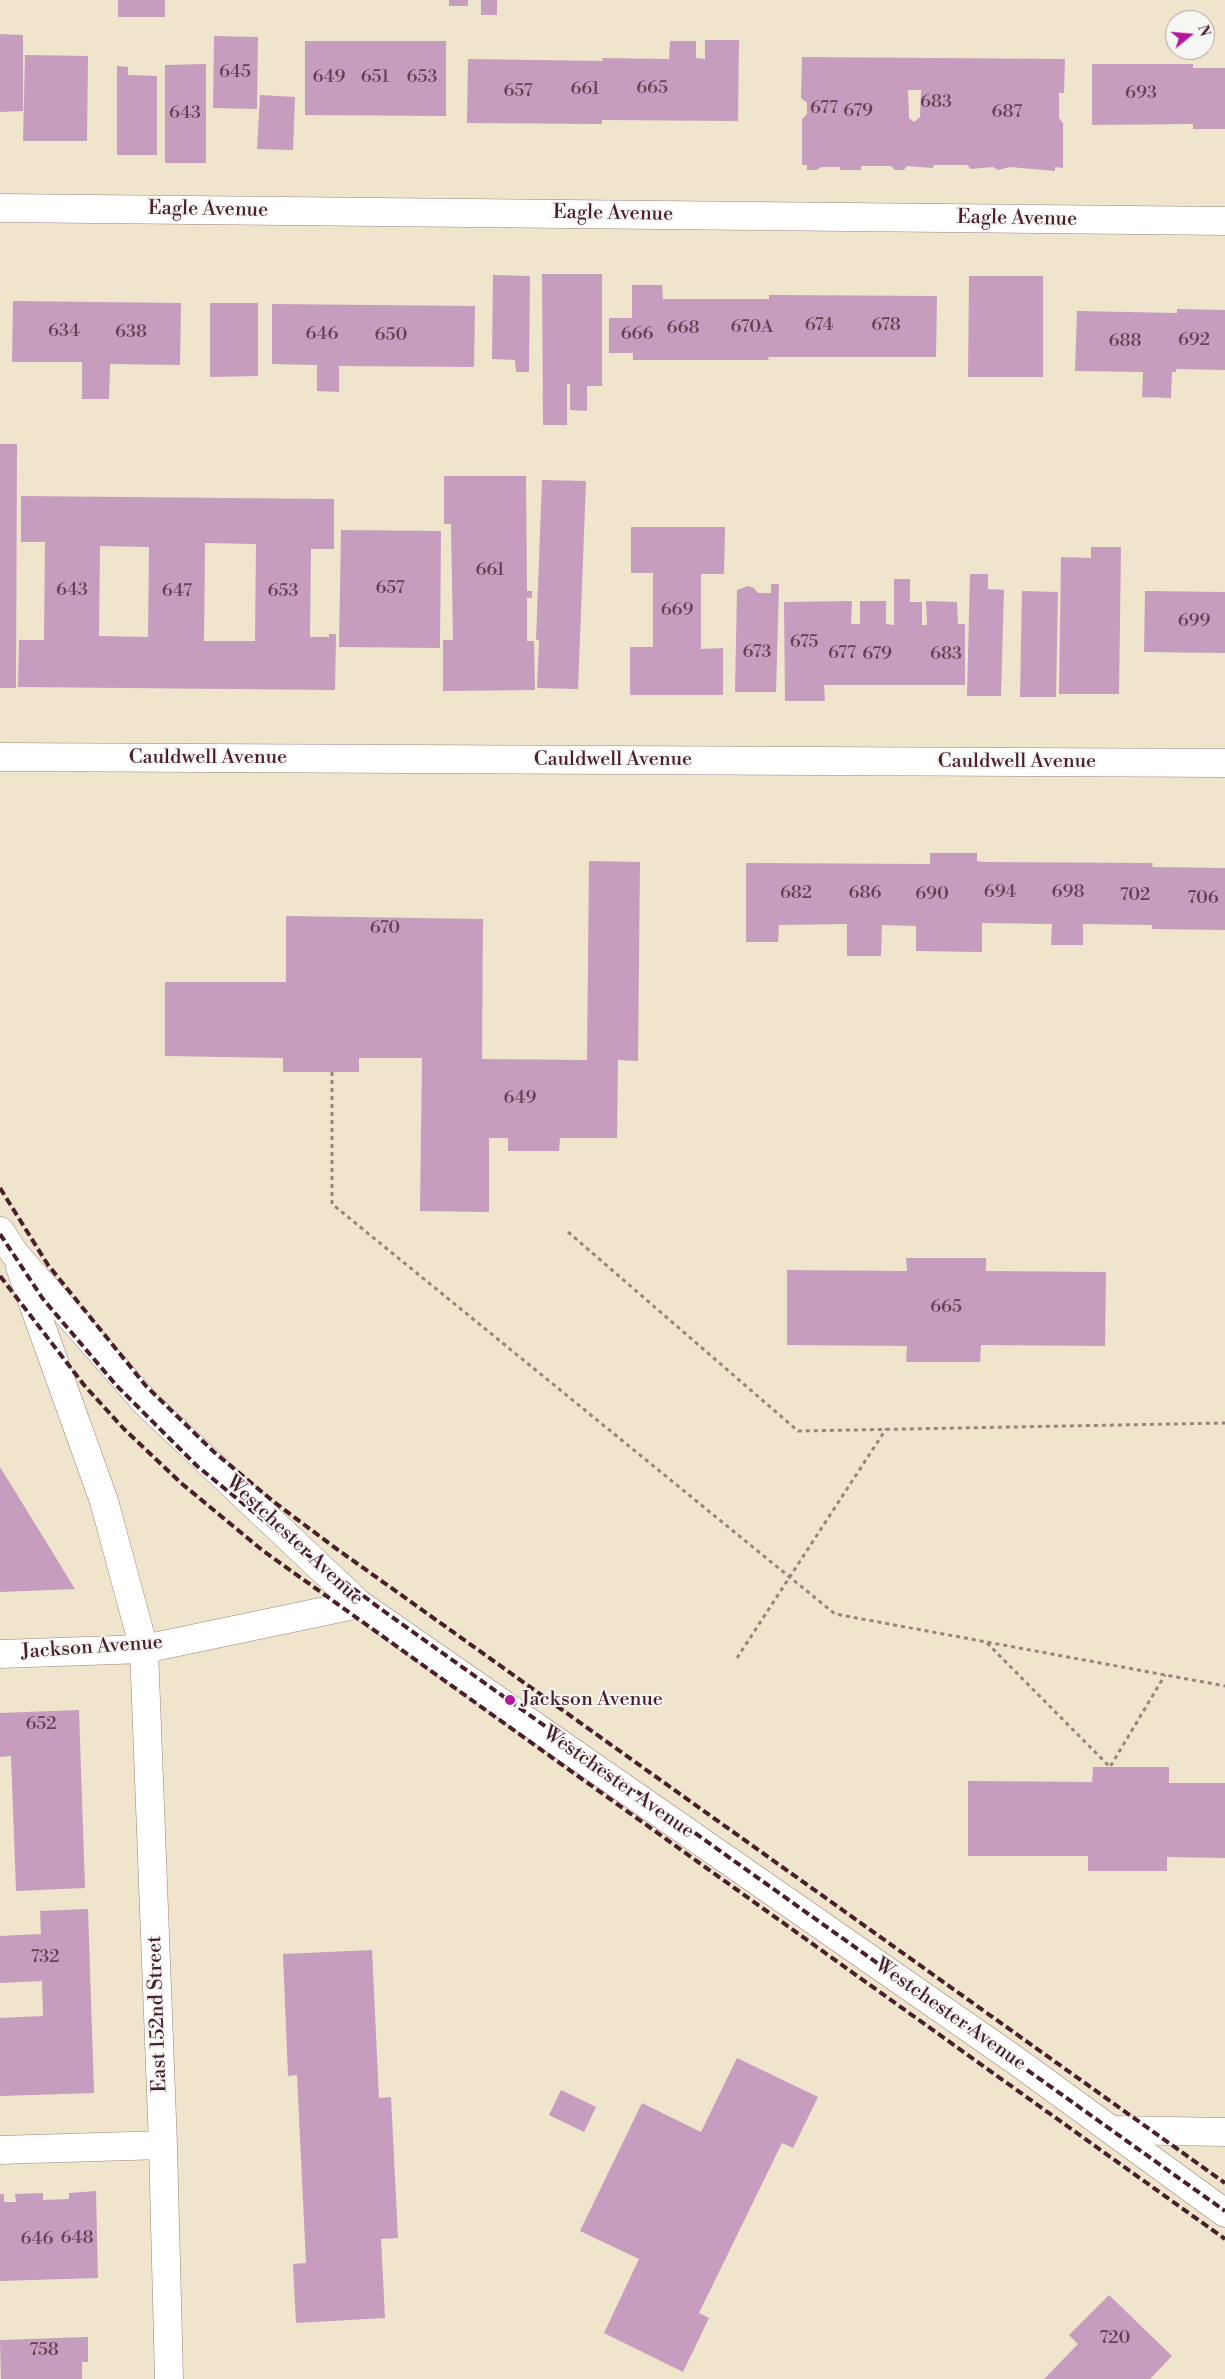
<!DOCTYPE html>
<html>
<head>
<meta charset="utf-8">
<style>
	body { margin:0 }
	#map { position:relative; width:1225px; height:2379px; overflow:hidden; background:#eee5cc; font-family:"Libre Bodoni",serif }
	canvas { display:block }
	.north { position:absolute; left:1165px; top:10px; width:50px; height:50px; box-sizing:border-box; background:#f6f6f2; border:1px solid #b1a0a2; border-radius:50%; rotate:73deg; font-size:14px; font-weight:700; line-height:20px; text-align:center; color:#4a1f2b }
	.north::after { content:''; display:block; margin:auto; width:18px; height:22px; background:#b5179e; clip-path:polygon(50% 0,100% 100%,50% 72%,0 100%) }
</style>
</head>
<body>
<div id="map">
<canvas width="1225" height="2379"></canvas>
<div class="north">N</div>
</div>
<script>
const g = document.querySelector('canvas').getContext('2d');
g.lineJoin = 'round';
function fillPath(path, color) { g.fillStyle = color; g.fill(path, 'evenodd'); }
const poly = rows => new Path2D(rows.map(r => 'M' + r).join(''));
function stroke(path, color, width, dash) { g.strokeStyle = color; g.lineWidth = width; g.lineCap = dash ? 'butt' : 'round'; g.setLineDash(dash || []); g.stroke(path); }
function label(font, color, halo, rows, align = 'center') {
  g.font = font + ' "Libre Bodoni",serif'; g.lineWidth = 4; g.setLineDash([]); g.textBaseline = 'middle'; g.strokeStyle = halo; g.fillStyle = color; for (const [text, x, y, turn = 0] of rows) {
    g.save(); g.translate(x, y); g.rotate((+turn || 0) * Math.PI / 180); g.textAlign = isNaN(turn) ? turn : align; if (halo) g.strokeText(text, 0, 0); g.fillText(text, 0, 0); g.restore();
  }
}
fillPath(poly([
	[118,0,165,0,165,17,118,17],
	[449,0,468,0,468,6,449,6],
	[481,0,497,0,497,15,481,15],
	[0,34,23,35,23,111,0,112],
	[214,36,258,37,257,109,213,108],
	[705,40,739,40,738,121,602,120,602,124,467,123,468,59,603,61,602,58,669,59,670,41,696,41,696,58,705,59],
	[305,41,446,41,446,116,305,115],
	[25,55,88,56,87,141,23,141],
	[802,57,1065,59,1064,93,1059,93,1059,118,1063,123,1063,168,1055,167,1055,171,1010,167,998,170,993,167,971,169,967,165,934,165,933,168,907,166,904,170,895,170,891,166,861,166,861,170,840,170,840,167,822,167,816,170,807,170,807,165,802,165,802,119,807,114,807,103,801,98],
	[908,90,921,90,920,117,914,122,909,118],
	[206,64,206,163,165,163,165,65],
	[1092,64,1193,64,1193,68,1225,68,1225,129,1193,129,1193,124,1092,125],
	[117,66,128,67,128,75,157,76,157,155,117,155],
	[260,95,295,97,293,150,257,149],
	[542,274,602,274,602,386,587,386,587,411,570,410,570,384,567,384,567,425,543,425],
	[493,275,530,276,529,372,516,372,515,360,492,359],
	[969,276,1043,276,1043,377,968,377],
	[632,285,662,285,663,299,769,299,769,295,937,296,936,357,768,357,769,360,633,360,633,353,609,353,609,318,632,318],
	[13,301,181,303,180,365,110,364,109,399,82,399,82,362,12,362],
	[210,303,258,303,258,376,210,377],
	[272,304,475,306,474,367,339,366,339,392,317,391,317,365,272,364],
	[1177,309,1225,310,1225,370,1176,369,1176,372,1172,372,1171,398,1142,397,1143,372,1075,371,1077,311,1177,313],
	[0,444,17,444,16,688,0,688],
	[444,476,526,476,527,591,532,591,532,598,527,598,527,641,534,641,535,690,443,691,443,640,453,640,451,524,444,524],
	[542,480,586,481,578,689,537,688,539,640,536,640],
	[21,496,334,499,334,549,311,549,310,637,329,637,329,634,336,634,335,690,18,687,19,640,44,640,45,542,21,542],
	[205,543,256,544,255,641,204,641],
	[100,546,149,547,148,637,99,636],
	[631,527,725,527,724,574,701,574,701,649,723,648,723,695,630,695,630,647,653,647,653,573,631,573],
	[341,530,441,531,440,648,339,647],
	[1091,547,1121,547,1119,694,1059,694,1061,557,1091,558],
	[970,574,988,574,988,589,1004,590,1001,696,967,696],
	[894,579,910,579,910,602,922,602,922,625,927,625,926,601,957,602,958,624,965,624,965,685,824,685,825,701,785,701,784,602,852,601,851,624,860,624,860,601,886,601,886,624,894,625],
	[771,584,779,584,776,692,735,692,737,590,748,586,754,588,758,593,771,593],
	[1022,591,1058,592,1056,697,1020,697],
	[1145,591,1225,592,1225,653,1144,652],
	[930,853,977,853,977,861,983,862,1153,863,1152,867,1225,868,1225,930,1152,929,1152,925,1083,924,1083,945,1051,945,1052,924,982,923,982,952,916,951,916,926,882,925,881,956,847,956,847,924,779,925,778,942,746,942,746,863,930,864],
	[589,861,640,862,638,1061,618,1060,617,1138,560,1138,559,1151,508,1151,508,1138,489,1138,489,1212,420,1211,422,1058,359,1058,359,1072,283,1072,283,1058,165,1056,165,982,286,982,286,916,483,919,482,1059,587,1060],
	[906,1258,986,1258,986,1271,1106,1272,1105,1346,981,1345,980,1362,906,1362,907,1346,787,1345,787,1270,907,1271],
	[0,1467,21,1501,75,1589,0,1592],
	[79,1710,85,1888,16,1891,11,1756,0,1757,0,1713],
	[1093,1767,1169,1767,1169,1783,1225,1783,1225,1858,1167,1857,1167,1871,1088,1871,1088,1856,968,1856,968,1781,1092,1782],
	[88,1909,94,2093,0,2096,0,2018,43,2016,42,1981,0,1983,0,1936,41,1934,40,1911],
	[372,1950,379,2098,391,2097,398,2238,381,2239,385,2318,296,2323,293,2264,306,2263,297,2075,288,2076,283,1954],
	[737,2058,818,2097,793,2148,782,2143,699,2313,709,2318,683,2372,604,2333,639,2259,580,2231,642,2103,701,2132],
	[561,2090,596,2107,584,2132,549,2115],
	[96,2191,98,2278,0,2281,0,2194,4,2194,4,2202,16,2202,15,2194,43,2193,43,2200,69,2199,69,2193],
	[1109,2295,1172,2356,1150,2379,1044,2379,1078,2344,1069,2335],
	[88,2337,88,2362,82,2362,82,2379,1,2379,0,2340]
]), '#c69dbe');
const minor = poly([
	[0,208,1225,221],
	[0,757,1225,763],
	[144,1649,163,2145,169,2379],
	[0,1654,144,1649,359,1604],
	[1115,2130,1225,2132],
	[0,2150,163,2145]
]);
const major = poly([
	[0,1231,15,1254,146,1403,359,1604,1015,2060,1225,2213],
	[20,1267,104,1501,144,1649]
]);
stroke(minor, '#9c827c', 29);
stroke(major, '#9c827c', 29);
stroke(poly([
	[332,1072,332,1204,835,1614,1225,1686],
	[568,1232,798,1431,1225,1423],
	[987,1643,1110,1767,1165,1675],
	[737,1658,886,1429]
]), '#9c827c', 3, [4, 4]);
stroke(minor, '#fff', 28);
stroke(major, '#fff', 28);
stroke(poly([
	[0,1188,48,1265,146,1386,214,1452,274,1502,334,1547,1225,2183],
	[0,1234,43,1299,116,1385,197,1466,289,1541,385,1612,1225,2211],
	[0,1276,84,1385,124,1429,181,1483,262,1550,1225,2239]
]), '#4a1f2b', 4, [8, 4]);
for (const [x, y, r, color] of [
	[510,1700,6,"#b5179e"]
]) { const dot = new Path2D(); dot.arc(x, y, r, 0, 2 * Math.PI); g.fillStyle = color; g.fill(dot); stroke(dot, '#f6f6f2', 2); }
label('18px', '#693e50', null, [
	["645",235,73],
	["649",329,78],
	["651",375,78],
	["653",422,78],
	["665",652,89],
	["661",585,90],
	["657",518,92],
	["693",1141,94],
	["683",936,103],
	["677",824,109],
	["679",858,112],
	["687",1007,113],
	["643",185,114],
	["674",819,326],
	["678",886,326],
	["670A",752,328],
	["668",683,329],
	["634",64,332],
	["638",131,333],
	["646",322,335],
	["666",637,335],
	["650",391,336],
	["692",1194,341],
	["688",1125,342],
	["661",490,571],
	["657",390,589],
	["643",72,591],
	["647",177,592],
	["653",283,592],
	["669",677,611],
	["699",1194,622],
	["675",804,643],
	["673",757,653],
	["677",842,654],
	["679",877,655],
	["683",946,655],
	["694",1000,893],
	["698",1068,893],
	["682",796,894],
	["686",865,894],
	["690",932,895],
	["702",1135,896],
	["706",1203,899],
	["670",385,929],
	["649",520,1099],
	["665",946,1308],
	["652",41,1725],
	["732",45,1958],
	["648",77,2239],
	["646",37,2240],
	["720",1115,2339],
	["758",44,2351]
]);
label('20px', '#4a1f2b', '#f6f6f2', [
	["Eagle Avenue",208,210,1],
	["Eagle Avenue",613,214,1],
	["Eagle Avenue",1017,219,1],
	["Cauldwell Avenue",208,758],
	["Cauldwell Avenue",613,760],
	["Cauldwell Avenue",1017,762],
	["Westchester Avenue",294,1541,43],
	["Jackson Avenue",92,1648,-4],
	["Westchester Avenue",618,1783,35],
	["East 152nd Street",158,2014,-92],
	["Westchester Avenue",950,2015,35]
]);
label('20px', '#4a1f2b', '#f6f6f2', [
	["Jackson Avenue",521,1700]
], 'left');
</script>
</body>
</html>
